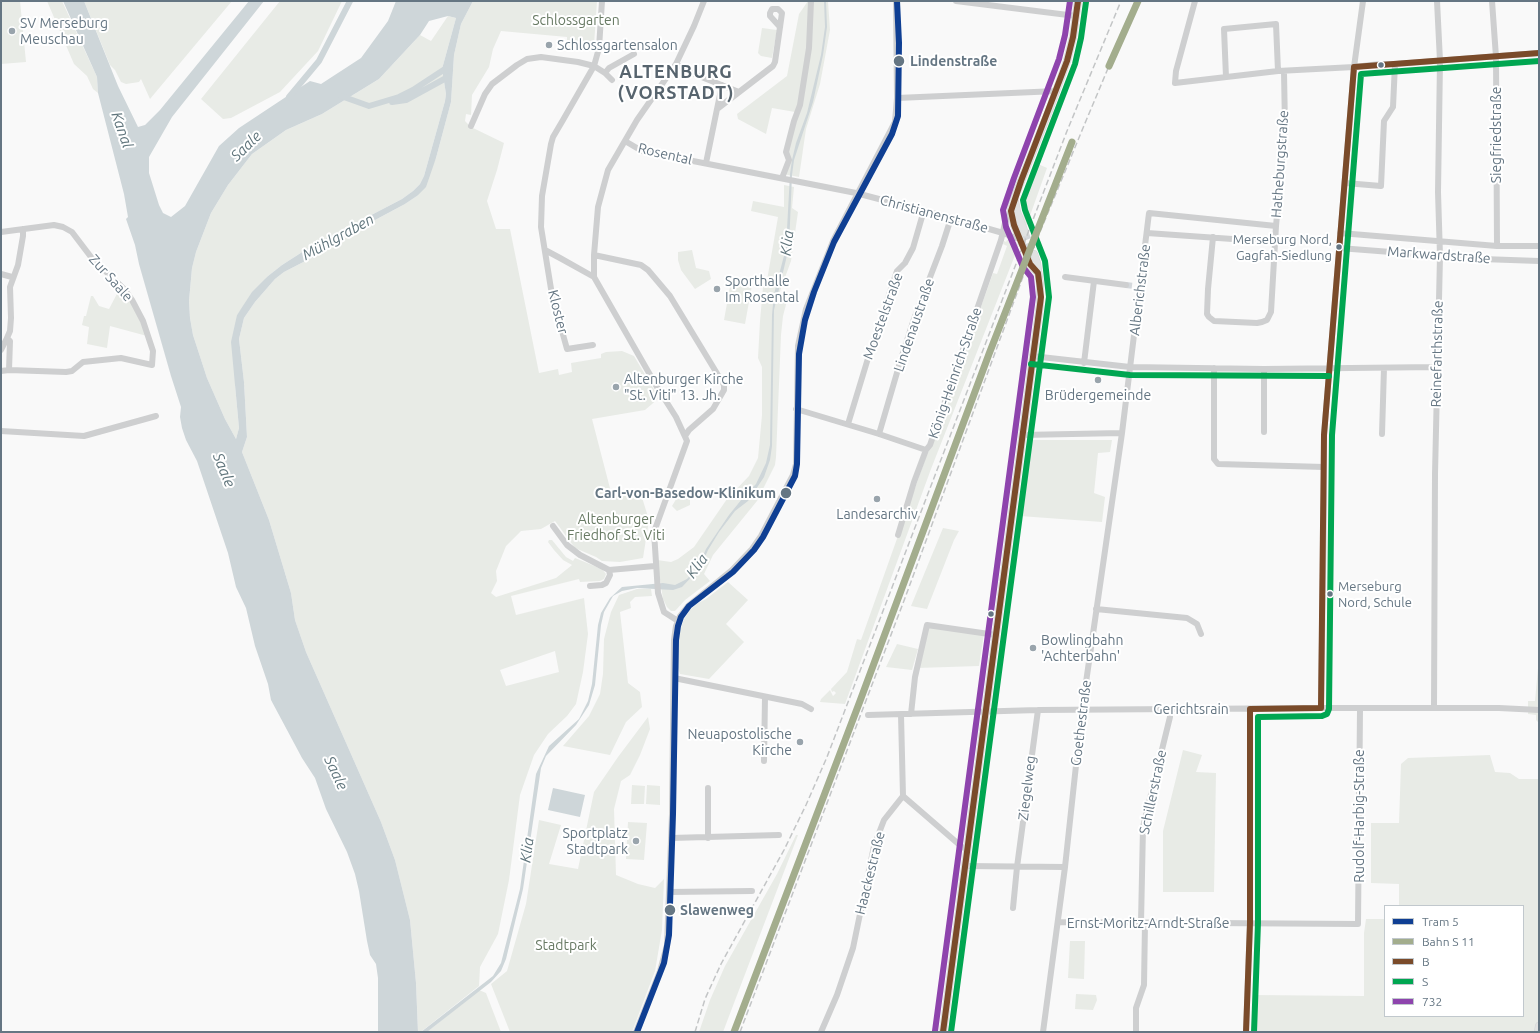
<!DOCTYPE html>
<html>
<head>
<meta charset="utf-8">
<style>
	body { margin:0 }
	#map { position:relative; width:1540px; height:1033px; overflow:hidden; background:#f9f9f9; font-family:Ubuntu,sans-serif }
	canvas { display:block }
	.frame { position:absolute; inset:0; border:2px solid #657683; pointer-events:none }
	.legend { position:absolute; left:1384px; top:905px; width:140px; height:112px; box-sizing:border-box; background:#fff; border:1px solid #c1c8cd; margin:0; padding:5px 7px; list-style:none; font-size:12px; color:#657683 }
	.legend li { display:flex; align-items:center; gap:8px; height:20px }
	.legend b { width:20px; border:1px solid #c1c8cd }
</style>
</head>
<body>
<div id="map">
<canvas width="1540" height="1033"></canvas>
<div class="frame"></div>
<ul class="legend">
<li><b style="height:5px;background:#0f3f93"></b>Tram 5</li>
<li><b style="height:5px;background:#a3ad8d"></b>Bahn S 11</li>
<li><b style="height:5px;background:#7a4b2a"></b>B</li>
<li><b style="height:5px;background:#00a651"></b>S</li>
<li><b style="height:5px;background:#8e44ad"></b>732</li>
</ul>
</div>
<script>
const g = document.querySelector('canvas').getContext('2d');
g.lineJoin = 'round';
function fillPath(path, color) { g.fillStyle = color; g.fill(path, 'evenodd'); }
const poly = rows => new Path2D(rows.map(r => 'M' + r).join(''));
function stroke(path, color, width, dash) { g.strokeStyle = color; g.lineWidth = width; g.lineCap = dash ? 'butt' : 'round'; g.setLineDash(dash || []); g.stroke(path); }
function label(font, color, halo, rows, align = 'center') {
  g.font = font + ' Ubuntu,sans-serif'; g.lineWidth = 4; g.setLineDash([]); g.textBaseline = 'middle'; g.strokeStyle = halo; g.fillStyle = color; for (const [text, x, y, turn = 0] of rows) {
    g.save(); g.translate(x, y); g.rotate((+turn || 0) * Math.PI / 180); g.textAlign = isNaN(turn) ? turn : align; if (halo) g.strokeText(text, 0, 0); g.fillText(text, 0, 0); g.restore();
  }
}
fillPath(poly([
	[1,1,20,1,26,62,1,64],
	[47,1,62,1,97,77,98,93,93,89,87,76,74,64],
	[84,1,232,1,150,99,141,79,139,82,126,84,121,82,115,70,110,65],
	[280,1,342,1,318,51,280,92,231,118,223,119,201,99],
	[473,1,597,1,594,45,567,42,567,37,501,31,493,49,489,67,472,95,471,115,466,114,465,121,471,127,504,143,497,170,487,201,496,229,510,229,539,373,558,369,559,375,572,372,571,363,601,358,601,354,606,352,622,351,634,356,659,398,645,410,592,419,612,496,640,491,649,520,643,558,620,562,602,561,596,557,575,548,555,521,541,529,521,531,506,546,496,571,497,581,491,593,496,597,556,578,572,565,563,560,554,550,548,542,549,540,552,540,566,557,573,561,575,558,602,569,606,574,604,579,600,581,580,582,579,579,511,596,516,615,584,598,588,634,583,672,576,704,567,716,548,734,534,755,520,795,509,880,498,934,480,967,479,986,422,1031,418,1031,416,983,410,920,395,860,381,822,306,652,295,620,291,593,269,520,242,452,247,437,244,382,239,339,244,318,255,302,275,279,284,272,315,256,347,235,405,204,417,196,436,158,451,102,454,55,461,24],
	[555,651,559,672,506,686,500,670],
	[808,1,828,1,830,30,820,84,806,129,799,177,783,174,787,164,784,152,795,112,772,108,766,134,738,119,737,114,787,76,799,14],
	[448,16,456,18,442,69,446,94,445,101,424,176,420,184,413,191,402,199,310,247,282,265,268,276,237,315,235,385,239,428,236,439,225,419,207,378,193,335,190,318,189,301,192,268,196,252,211,213,228,185,252,154,286,130,322,114,379,79,420,35,431,41],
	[762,28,777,30,772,58,761,56,758,53],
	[1038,164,1047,168,1026,227,1022,218,1024,205,1031,178],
	[784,185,794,187,792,208,798,212,791,261,779,294,788,297,783,316,781,335,776,457,775,465,757,501,713,555,704,574,710,581,685,600,675,611,671,611,667,607,663,599,657,560,671,562,678,559,694,547,727,499,749,476,758,458,762,415,762,367,758,358,760,321,763,287,766,286,778,217,751,211,753,201,784,207],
	[1007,240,1016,242,1019,245,931,469,845,704,820,702,821,699,830,690,833,696,836,693,834,691,832,692,831,689,847,672,857,639,861,640,926,457,932,444,993,273,997,274,1007,246,1003,244,1004,241,1006,242],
	[692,250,696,268,709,271,711,279,695,289,681,270,678,260,678,252],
	[731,281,752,285,745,324,724,320],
	[120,288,135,306,147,336,110,326,107,348,87,344,89,327,82,325,84,316,86,316,91,296,93,296,99,306,109,309],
	[1029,440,1112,440,1110,452,1098,453,1094,493,1105,497,1102,522,1020,516],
	[678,496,690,498,690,505,677,511,672,506],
	[943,528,959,531,954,540,927,609,911,606],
	[728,582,748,600,726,624,744,642,709,679,680,674,678,668,678,641,681,628,684,619,690,610,698,603,706,599],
	[637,589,651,589,652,596,635,597,630,602,631,608,620,612,628,683,640,692,642,707,626,722,610,755,563,746,589,716,600,694,603,674,604,639,611,612,619,595],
	[927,625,984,633,979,666,917,668],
	[897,644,918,649,912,670,886,667],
	[1539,657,1539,723,1536,720,1536,715,1528,714,1528,701,1535,701],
	[648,717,650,729,640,755,630,775,621,781,614,809,616,875,638,884,655,888,664,879,662,930,655,971,632,1032,510,1032,491,984,507,971,526,904,539,820,561,825,549,864,578,869,594,792,618,757],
	[1183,750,1202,755,1196,772,1216,773,1214,892,1163,892,1163,831],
	[1490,755,1495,772,1510,773,1519,779,1539,779,1539,1032,1253,1032,1254,995,1364,996,1364,933,1366,919,1385,919,1385,1016,1523,1016,1523,906,1399,906,1399,884,1371,883,1371,823,1399,823,1401,764,1408,758],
	[632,785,645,786,644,804,631,804],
	[647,785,660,786,660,805,646,804],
	[628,822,647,823,644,860,626,859],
	[796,835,798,835,723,1032,699,1032,710,1000,725,966,777,874],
	[1070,941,1085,941,1084,979,1068,978],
	[479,990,486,993,501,1032,427,1032],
	[1076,994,1096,995,1097,1000,1093,1010,1075,1009]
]), '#e8ebe6');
fillPath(poly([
	[63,1,84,1,118,86,138,127,145,125,160,110,249,1,264,1,172,117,149,157,149,173,159,205,163,213,171,217,185,206,219,146,239,128,310,81,321,84,361,58,388,21,396,1,473,1,461,24,454,55,451,102,436,158,426,187,417,196,405,204,347,235,315,256,284,272,275,279,255,302,244,318,239,339,244,382,247,437,242,452,269,520,291,593,295,620,306,652,381,822,395,860,410,920,416,983,418,1032,378,1032,378,978,376,964,370,955,367,941,359,891,355,874,347,852,326,809,315,778,302,758,271,700,268,684,255,646,246,608,236,587,228,553,197,461,186,440,182,428,180,417,181,407,171,376,139,264,135,245,126,219,128,217,124,194,98,93,97,77],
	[448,16,456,18,442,69,446,94,445,101,424,176,420,184,413,191,402,199,310,247,282,265,268,276,252,292,237,315,231,342,239,428,236,439,225,419,207,378,193,335,190,318,189,301,192,268,196,252,211,213,228,185,252,154,286,130,322,114,379,79,420,35,429,21],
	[824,1,826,1,827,27,823,55,813,102,794,160,792,175,789,247,774,310,772,446,770,460,764,477,748,501,735,511,719,532,708,550,700,568,682,587,673,590,637,588,622,591,613,596,604,612,601,625,595,685,589,705,576,725,546,756,541,768,523,889,506,959,501,971,491,982,427,1032,421,1032,493,976,501,963,520,889,536,774,549,746,579,719,588,701,592,684,598,625,601,613,610,598,622,587,663,583,675,585,687,579,698,567,706,549,729,515,746,494,756,484,766,463,770,445,772,315,774,294,786,248,790,174,792,160,796,143,807,113,821,55,825,27],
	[553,788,585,795,580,817,548,810]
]), '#ced6d9');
stroke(poly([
	[341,96,369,106,399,97,413,90,448,67],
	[289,97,319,61,350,1],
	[392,102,406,100,448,77]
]), '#ced6d9', 6);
stroke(poly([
	[1126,285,1134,286]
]), '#d4d8dc', 6, [6, 3]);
stroke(poly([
	[1025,233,1034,254],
	[1022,243,1030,264]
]), '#d4d8dc', 7, [7, 3.5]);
const major = poly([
	[1015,201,1017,212,1025,233],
	[1022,243,1014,225,1011,211,1012,204,1050,108,1067,61,1073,37,1078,1],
	[1030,264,1038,273],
	[943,1032,1040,304,1040,284,1037,263,1034,254],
	[1538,1032,1539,1026]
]);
stroke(major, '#d5d6d7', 8);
stroke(poly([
	[956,1,1076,16],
	[1195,1,1176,71,1175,83,1278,71,1354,67,1380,64,1395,64,1539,53],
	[1492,1,1496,57,1497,246],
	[676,64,694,74,739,92],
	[605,73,609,68,634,54],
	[1226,77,1224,29,1276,24,1278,71],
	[897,98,1057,91],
	[717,109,722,85],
	[471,126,485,94,492,84,517,65,527,59,541,57,578,62,594,66,605,73,612,80],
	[625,141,642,151,856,193,951,218,1003,233,1016,238,1019,238],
	[706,163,717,109,773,66,775,62,782,13,778,9,772,9,770,13,770,16,780,27],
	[782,178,789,160,786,152,794,121,800,105,809,48,811,1],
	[1345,183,1381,186,1384,121,1393,107,1395,64],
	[1,232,54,225,63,227,72,232,91,257,125,290,132,300,143,321,153,351,152,365,121,358,83,362,72,371,66,372,9,370,1,371],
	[1147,233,1275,242],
	[1340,233,1497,246,1539,246],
	[1213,237,1208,289,1207,314,1209,317,1214,321,1257,323,1262,322,1267,320,1271,312,1276,226,1285,127,1284,72],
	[1339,248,1482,259,1539,261],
	[545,250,560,258,594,277],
	[594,255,641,265,648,270,670,296,724,385,724,390,713,409,689,430,685,436],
	[1,274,12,277],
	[1065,277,1126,285],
	[593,345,567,349,552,295,541,227,542,196,551,144,553,137,563,120,594,66,599,48,602,1],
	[1,350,7,338],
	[1032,356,1130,367,1264,369,1437,367],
	[1084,363,1094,281],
	[1214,368,1214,459,1218,464,1324,467],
	[9,370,10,341,7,338,10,331,11,318,10,287,18,265,23,236,23,229],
	[796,409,879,434,926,450],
	[848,424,869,355,897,271,905,263,913,248,924,210],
	[1,431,84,436,156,416],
	[1264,432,1264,369],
	[879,434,901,359,914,319,942,246,951,218],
	[1382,434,1384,368],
	[1022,435,1122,433],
	[553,526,567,545,580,555,609,570,655,566],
	[898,535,914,482,926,450,930,445,1001,240,1005,223,1011,211],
	[590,586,602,585,606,583,610,575,609,570],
	[1096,609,1187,618,1197,624,1201,634],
	[678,621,664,612,658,593,654,532,687,441,676,417,657,387,594,277,594,255,598,207,608,170,637,120,676,64,694,26,704,1],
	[674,678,802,704,811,709],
	[1321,708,1324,502,1324,435,1354,67,1363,1],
	[1434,708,1435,474,1440,256,1438,192,1440,61,1437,1],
	[911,714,915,677,927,625,996,635],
	[868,715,1038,710,1321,708,1499,708,1539,710],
	[764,761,765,697],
	[903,796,962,847,967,849],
	[671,838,779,835],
	[708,838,708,788],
	[965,866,1065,867],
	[669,892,752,891],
	[1013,908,1017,867,1038,710],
	[1058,922,1358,924,1360,709],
	[1141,923,1143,827,1170,717,1170,709],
	[636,1032,660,971,667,945,672,814,674,640,676,626,680,616,688,606,732,570,752,549,761,536,793,475,796,464,798,346,806,309,833,241,895,122,897,98,896,1],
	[821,1032,837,995,853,948,874,846,884,820,903,796,901,715],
	[1043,1032,1065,867,1082,710,1122,433,1149,213,1276,226],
	[1136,1032,1136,1008,1144,985,1145,923],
	[1246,1032,1250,923,1250,709]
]), '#cecfd0', 6);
stroke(major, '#e1e2e2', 7);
stroke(poly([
	[695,1032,705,999,721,964,784,850,806,805,827,757,1067,131,1121,1],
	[740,1032,905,598,1035,244,1083,128,1109,66]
]), '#c3c5c6', 1.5, [6, 3]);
stroke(poly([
	[1354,67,1539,53],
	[1321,708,1324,435,1354,67],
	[1250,709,1321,708],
	[943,1032,1041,297,1038,273,1030,264,1014,225,1011,211,1021,181,1067,61,1073,37,1078,1],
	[1246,1032,1250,923,1250,709]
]), '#7a4b2a', 6);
stroke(poly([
	[1031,364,1130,375,1329,376],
	[951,1032,1049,297,1045,261,1025,210,1023,200,1075,64,1081,38,1086,2],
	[1254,1032,1258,923,1258,717,1322,716,1327,714,1329,709,1332,435,1361,74,1539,61]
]), '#00a651', 6);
stroke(poly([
	[935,1031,1033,297,1031,277,1023,267,1006,227,1003,210,1014,178,1059,59,1065,35,1070,1]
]), '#8e44ad', 6);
stroke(poly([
	[1109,66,1138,1],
	[734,1032,860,701,989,354,1072,142]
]), '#a3ad8d', 7);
stroke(poly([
	[637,1032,664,963,669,935,673,814,676,640,678,626,681,617,689,606,733,572,754,550,763,537,795,476,797,464,799,354,805,320,814,292,834,242,892,134,898,116,899,43,897,1]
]), '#0f3f93', 6);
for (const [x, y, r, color] of [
	[12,31,4,"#99a4ac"],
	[549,45,4,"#99a4ac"],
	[899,61,6,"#657683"],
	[1381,65,3.5,"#657683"],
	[1339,247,3.5,"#657683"],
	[717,289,4,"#99a4ac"],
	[1098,380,4,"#99a4ac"],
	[616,387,4,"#99a4ac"],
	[786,493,6,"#657683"],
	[877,499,4,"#99a4ac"],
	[1330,594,3.5,"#657683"],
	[991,614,3.5,"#657683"],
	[1033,648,4,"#99a4ac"],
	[800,742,4,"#99a4ac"],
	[636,841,4,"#99a4ac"],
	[670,910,6,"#657683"]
]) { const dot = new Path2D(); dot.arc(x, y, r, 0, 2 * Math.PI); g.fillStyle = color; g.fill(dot); stroke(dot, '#fff', 1.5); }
label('13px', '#657683', '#fff', [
	["Merseburg Nord,",1332,240],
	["Gagfah-Siedlung",1332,256],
	["Merseburg",1338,587,"left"],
	["Nord, Schule",1338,603,"left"]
], 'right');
label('14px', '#687a64', '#fff', [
	["Schlossgarten",576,20],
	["Altenburger",616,519],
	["Friedhof St. Viti",616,535],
	["Stadtpark",566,945]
]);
label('14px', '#657683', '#fff', [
	["SV Merseburg",20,23],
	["Meuschau",20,39],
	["Schlossgartensalon",557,45],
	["Sporthalle",725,281],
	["Im Rosental",725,297],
	["Altenburger Kirche",624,379],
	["\"St. Viti\" 13. Jh.",624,395],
	["Brüdergemeinde",1098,395,"center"],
	["Landesarchiv",877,514,"center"],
	["Bowlingbahn",1041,640],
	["'Achterbahn'",1041,656],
	["Neuapostolische",792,734,"right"],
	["Kirche",792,750,"right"],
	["Sportplatz",628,833,"right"],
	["Stadtpark",628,849,"right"]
], 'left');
label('bold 14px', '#657683', '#fff', [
	["Lindenstraße",910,61],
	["Carl-von-Basedow-Klinikum",776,493,"right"],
	["Slawenweg",680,910]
], 'left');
label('14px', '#657683', '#fff', [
	["Siegfriedstraße",1496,135,-90],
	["Rosental",665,154,13],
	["Hatheburgstraße",1280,164,-86],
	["Christianenstraße",934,214,15],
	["Markwardstraße",1439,255,4],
	["Zur Saale",111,278,48],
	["Alberichstraße",1140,290,-83],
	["Kloster",558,312,76],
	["Moestelstraße",883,316,-70],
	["Lindenaustraße",914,325,-71],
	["Reinefarthstraße",1437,354,-89],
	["König-Heinrich-Straße",955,373,-71],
	["Gerichtsrain",1191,709],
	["Goethestraße",1081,723,-83],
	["Ziegelweg",1027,788,-83],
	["Schillerstraße",1153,792,-78],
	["Rudolf-Harbig-Straße",1359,816,-90],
	["Haackestraße",870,873,-76],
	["Ernst-Moritz-Arndt-Straße",1148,923]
]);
label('italic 15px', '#60757c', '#fff', [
	["Kanal",122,130,71],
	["Saale",246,146,-44],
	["Mühlgraben",338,237,-29],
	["Klia",787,243,-83],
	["Saale",224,470,68],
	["Klia",697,566,-54],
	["Saale",336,773,65],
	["Klia",527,850,-82]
]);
g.letterSpacing = '1px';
label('bold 18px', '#57646e', '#fff', [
	["ALTENBURG",676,72],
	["(VORSTADT)",676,93]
]);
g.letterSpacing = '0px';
</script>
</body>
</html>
